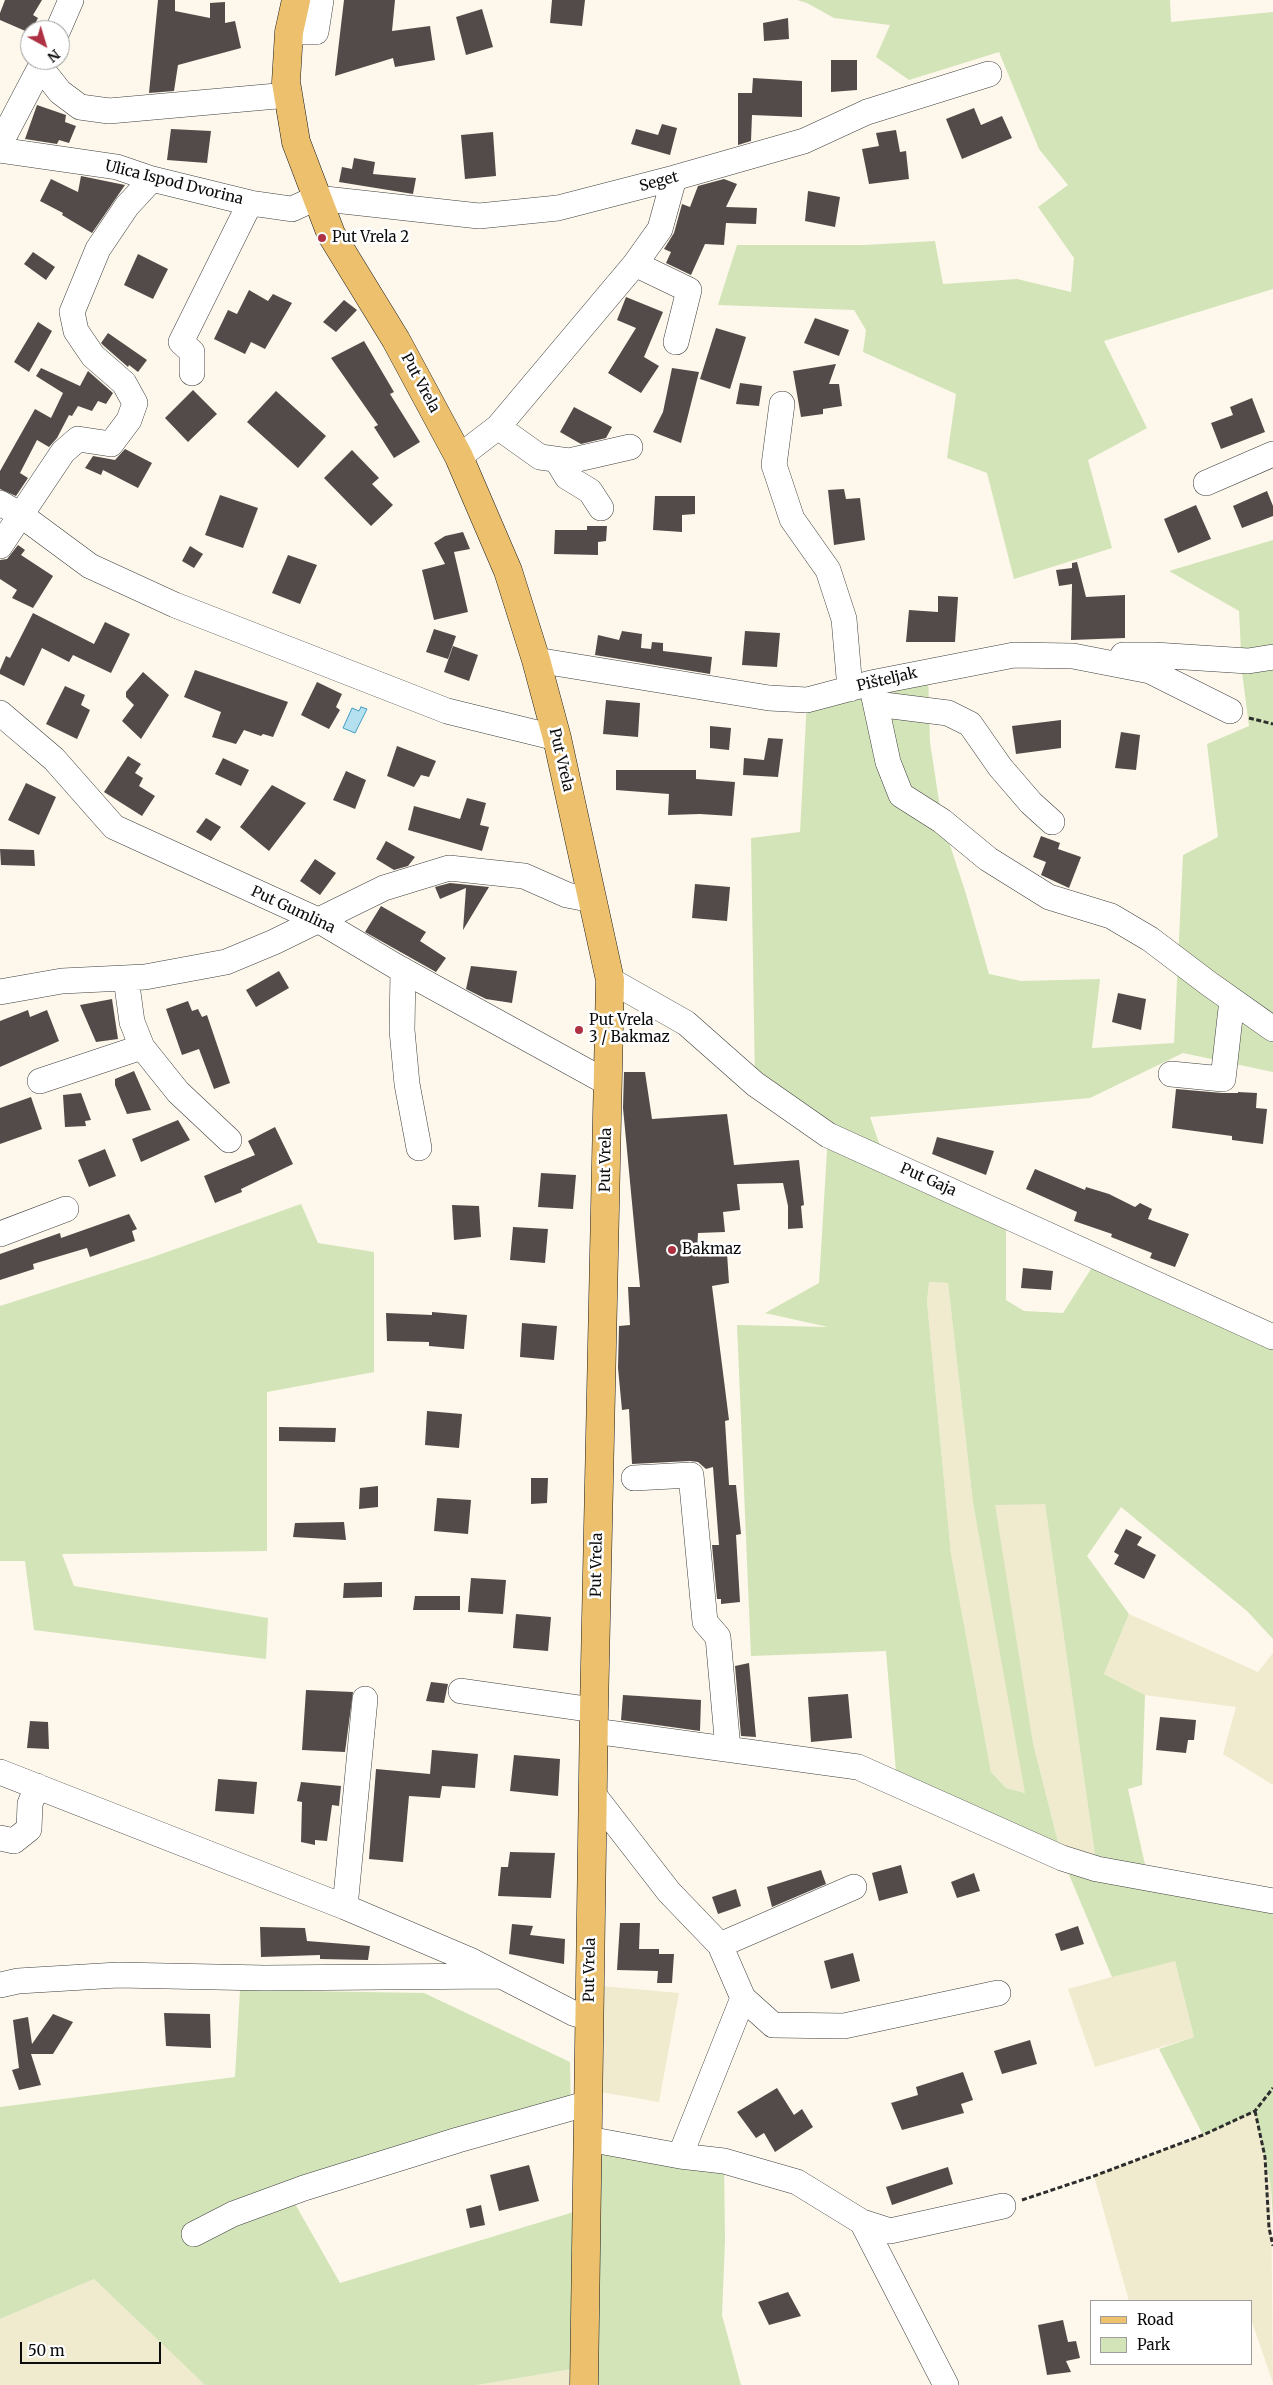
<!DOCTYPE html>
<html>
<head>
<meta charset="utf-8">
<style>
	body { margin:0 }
	#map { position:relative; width:1273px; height:2385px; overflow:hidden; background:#fdf8eb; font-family:Merriweather,serif }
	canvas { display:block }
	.legend { position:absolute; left:1090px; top:2300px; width:162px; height:65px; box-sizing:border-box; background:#fff; border:1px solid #9d9d9d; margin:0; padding:6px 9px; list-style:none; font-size:15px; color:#0b0b0b }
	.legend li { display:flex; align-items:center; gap:10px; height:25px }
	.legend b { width:25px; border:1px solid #9d9d9d }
	.north { position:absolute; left:20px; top:20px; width:50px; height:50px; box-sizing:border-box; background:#fff; border:1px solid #9d9d9d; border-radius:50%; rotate:141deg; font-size:14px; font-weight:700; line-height:20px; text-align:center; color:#0b0b0b }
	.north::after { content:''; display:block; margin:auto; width:18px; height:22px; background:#ae3043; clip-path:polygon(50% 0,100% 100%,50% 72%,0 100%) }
	.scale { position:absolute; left:20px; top:2342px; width:141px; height:22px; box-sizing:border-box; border:2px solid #0b0b0b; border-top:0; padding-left:6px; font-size:15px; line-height:18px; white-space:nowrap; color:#0b0b0b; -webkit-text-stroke:4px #fff; paint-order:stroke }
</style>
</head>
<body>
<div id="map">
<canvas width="1273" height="2385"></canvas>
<ul class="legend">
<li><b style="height:6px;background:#ecc06c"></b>Road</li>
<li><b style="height:14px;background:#d3e4b8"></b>Park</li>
</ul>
<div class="north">N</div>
<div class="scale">50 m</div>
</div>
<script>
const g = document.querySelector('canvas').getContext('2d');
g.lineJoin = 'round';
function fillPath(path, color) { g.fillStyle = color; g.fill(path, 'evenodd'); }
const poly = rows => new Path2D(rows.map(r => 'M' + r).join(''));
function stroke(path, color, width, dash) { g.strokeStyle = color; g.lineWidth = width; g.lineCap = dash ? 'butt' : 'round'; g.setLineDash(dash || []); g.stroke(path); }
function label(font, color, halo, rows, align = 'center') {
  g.font = font + ' Merriweather,serif'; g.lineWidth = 5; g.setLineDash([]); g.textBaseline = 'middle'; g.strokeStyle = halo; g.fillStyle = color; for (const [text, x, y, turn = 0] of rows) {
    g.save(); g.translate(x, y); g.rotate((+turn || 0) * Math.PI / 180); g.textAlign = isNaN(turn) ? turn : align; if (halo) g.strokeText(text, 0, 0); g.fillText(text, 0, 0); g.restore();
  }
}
fillPath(poly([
	[929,1282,948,1283,973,1503,1026,1793,1006,1788,991,1772,951,1554,927,1302],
	[994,1504,1045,1504,1097,1869,1062,1858,1033,1743],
	[1129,1614,1258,1672,1273,1653,1273,1785,1223,1754,1236,1707,1145,1695,1104,1674],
	[1175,1960,1194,2037,1095,2067,1068,1989],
	[590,1985,679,1993,659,2102,589,2090],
	[1255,2111,1271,2186,1273,2383,1252,2322,1252,2301,1129,2301,1094,2176,1203,2135],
	[94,2279,205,2385,0,2385,0,2319],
	[584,2367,584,2385,477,2385]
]), '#f0eace');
fillPath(poly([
	[797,0,1170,0,1171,22,1273,12,1273,289,1104,341,1147,428,1088,460,1112,548,1014,579,987,473,947,458,956,394,863,352,866,330,854,310,718,305,737,245,865,245,935,241,943,284,1017,279,1071,292,1074,258,1038,207,1068,185,1039,149,999,52,909,80,876,57,890,25,834,18,807,3],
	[1273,540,1273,1072,1183,1053,1090,1098,870,1117,879,1143,930,1181,1006,1215,1006,1300,1024,1311,1063,1313,1098,1258,1273,1337,1273,1639,1247,1611,1121,1507,1087,1556,1129,1614,1104,1674,1145,1695,1142,1785,1128,1789,1148,1878,1273,1901,1273,2221,1271,2186,1255,2112,1203,2135,1159,2049,1194,2037,1175,1961,1112,1977,1062,1858,1097,1869,1045,1504,995,1505,1033,1743,1058,1842,897,1784,886,1651,751,1656,737,1325,828,1327,765,1313,819,1283,828,1135,755,1084,751,838,800,832,807,700,928,671,930,742,942,821,966,894,989,974,1021,981,1100,979,1092,1048,1174,1043,1183,855,1218,837,1207,744,1249,726,1242,672,1239,611,1169,571],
	[929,1282,948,1283,973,1503,1025,1793,1006,1788,991,1772,951,1554,927,1302],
	[301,1204,318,1243,374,1252,374,1372,267,1392,267,1551,62,1554,74,1586,268,1618,266,1659,34,1630,25,1561,0,1561,0,1306,153,1257],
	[240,1990,424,1993,570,2062,571,2119,286,2188,340,2283,587,2208,588,2139,724,2161,725,2241,722,2315,741,2385,584,2385,584,2367,477,2385,205,2385,94,2279,0,2319,0,2107,235,2077]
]), '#d3e4b8');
const water = poly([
	[361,707,367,709,355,733,343,728,352,708,359,711,361,707]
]);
fillPath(water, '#b4e0f0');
stroke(water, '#429bc0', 1);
fillPath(poly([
	[5,0,42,0,33,15,38,18,30,33,0,20,0,13],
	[158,0,175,0,175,11,210,18,210,3,225,2,225,23,235,21,241,48,178,65,174,91,149,93],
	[344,0,395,0,392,31,430,26,435,60,395,67,393,58,335,76],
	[552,0,585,0,582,26,550,23],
	[482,9,493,47,466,55,456,17],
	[788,18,789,39,764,41,763,23],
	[831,60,857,60,857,90,831,92],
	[753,78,802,81,802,117,752,115,751,141,738,145,738,93,752,93],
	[37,105,66,115,65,122,76,126,69,143,59,140,57,144,25,139],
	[974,108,981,125,1002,116,1012,138,962,159,946,119],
	[662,124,677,128,670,155,631,144,636,129,658,135],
	[171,129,211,131,207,163,167,160],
	[896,130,900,152,906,151,909,179,869,184,862,149,879,146,876,133],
	[493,132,496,176,465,179,461,135],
	[354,158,375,162,373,174,416,178,413,194,339,182,342,167,352,169],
	[81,176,125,185,92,233,62,215,63,213,40,201,51,179,78,192],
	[724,179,737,184,726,207,757,208,756,224,726,223,724,245,705,244,691,275,666,263,671,252,664,249,674,233,682,204,690,207,698,186],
	[808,191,840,197,835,227,805,221],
	[33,252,55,267,46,280,24,264],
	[138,254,168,269,153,299,124,285],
	[249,290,268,301,273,294,292,303,265,349,251,342,245,354,214,339,228,310,237,314],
	[626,297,663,312,644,357,659,366,641,393,608,373,636,328,617,320],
	[344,300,357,310,336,332,323,322],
	[815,318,849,330,839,356,804,343],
	[38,322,52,331,29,372,14,362],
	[716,328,746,337,730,389,700,379],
	[108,333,147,360,138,372,129,365,128,367,104,346,101,343],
	[364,341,394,392,390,394,420,442,394,458,374,427,378,425,331,358],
	[836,364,829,384,839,384,842,406,823,409,823,414,801,417,793,371],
	[41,368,80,386,88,371,113,393,106,404,98,401,92,411,78,406,72,416,69,415,57,438,49,447,37,440,20,473,28,478,16,496,0,489,0,471,35,409,51,418,63,393,36,376],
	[672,368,699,372,681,443,653,432,663,412],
	[740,383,762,386,759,406,736,404],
	[193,390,217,414,188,442,165,418],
	[276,391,326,436,298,468,247,422],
	[1252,398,1265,432,1221,449,1211,423,1233,415,1230,407],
	[574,407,612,427,606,438,581,444,560,432],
	[125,449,152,463,138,488,103,470,101,475,85,468,93,456,115,460],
	[352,450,379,478,372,484,393,505,371,526,324,478],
	[844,489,846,499,860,498,865,540,834,545,828,490],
	[1267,491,1273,506,1273,516,1242,528,1233,506],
	[220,495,258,508,243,548,205,535],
	[655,496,695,496,695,514,682,515,682,532,653,530],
	[1196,505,1211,539,1178,553,1164,519],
	[587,526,607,526,606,541,598,542,598,555,554,554,555,530,587,530],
	[463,532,470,549,454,552,468,612,434,620,422,570,445,564,434,543,445,536],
	[18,545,25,550,21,555,53,576,33,608,12,598,17,590,0,579,0,560,7,559],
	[190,546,203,554,194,568,182,561],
	[288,555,317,565,300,604,272,593],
	[1077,562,1086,597,1125,595,1125,638,1071,640,1072,584,1059,586,1056,570,1072,568,1072,563],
	[938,596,958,597,955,642,906,642,909,610,938,612],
	[33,613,94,644,105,622,130,634,111,673,73,655,69,662,42,648,24,686,0,674,0,670,6,656,10,658],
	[434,629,456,636,448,659,426,652],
	[622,631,642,634,641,648,651,649,652,642,663,643,663,651,712,657,710,674,595,655,598,635,619,640],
	[745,631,780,633,777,667,742,665],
	[453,646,478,655,469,681,444,672],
	[195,670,288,702,273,737,263,734,261,736,244,730,236,744,212,737,221,712,184,697],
	[143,672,169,695,141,739,122,721,134,705,126,697,126,692],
	[317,682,342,694,336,707,340,710,329,729,301,715],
	[65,686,85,695,81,705,90,710,77,739,46,724],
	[606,700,640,703,638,737,603,734],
	[1061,720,1061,748,1016,754,1012,726],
	[710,726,731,728,729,750,710,748],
	[1121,732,1140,735,1136,770,1115,768],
	[768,738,783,739,778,777,743,775,744,758,764,760],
	[397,746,436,761,429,777,421,775,414,787,387,776],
	[128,756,141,764,135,773,143,778,139,786,155,796,142,816,104,792],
	[223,758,249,770,241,786,215,774],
	[616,770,696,770,696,779,735,782,732,816,700,814,668,815,669,794,616,790],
	[346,771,366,780,355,809,333,800],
	[26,783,56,797,39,835,8,820],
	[272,785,306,803,269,851,240,827],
	[467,798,486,803,480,825,489,827,482,851,408,830,414,806,460,819],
	[206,818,221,827,211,841,196,832],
	[1041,836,1060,843,1058,849,1081,857,1069,888,1041,875,1046,862,1033,857],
	[386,841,415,857,408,866,394,870,376,859],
	[0,849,34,850,35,866,1,865],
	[315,859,336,873,320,895,300,881],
	[450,883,489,887,463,930,466,888,440,899,435,887],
	[695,884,730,887,727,921,692,918],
	[381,906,426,932,420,941,446,958,436,972,365,932],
	[471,966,517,971,512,1003,486,999,466,989],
	[279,971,289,988,256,1007,246,990],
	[1118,993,1146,999,1141,1030,1112,1022],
	[112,999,118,1039,96,1042,80,1005],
	[188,1001,192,1011,198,1009,202,1017,207,1015,230,1083,214,1089,199,1049,182,1055,166,1009],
	[28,1010,30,1017,47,1010,59,1041,0,1067,0,1021],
	[134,1071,151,1110,127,1114,115,1085,115,1079],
	[624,1072,645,1072,652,1119,727,1114,734,1165,799,1160,804,1205,801,1206,803,1228,788,1229,788,1206,783,1183,737,1184,740,1210,723,1212,725,1232,698,1233,697,1251,727,1253,729,1283,712,1286,729,1420,725,1421,729,1485,736,1485,741,1534,736,1535,740,1602,721,1604,721,1599,717,1599,712,1545,719,1545,713,1467,706,1469,698,1462,690,1461,632,1464,629,1409,622,1410,618,1368,619,1326,630,1325,628,1287,640,1287,623,1108],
	[1176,1089,1222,1093,1238,1093,1238,1092,1257,1093,1256,1108,1267,1109,1263,1144,1232,1140,1232,1136,1172,1128],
	[81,1093,91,1120,85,1121,86,1126,65,1127,63,1095],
	[31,1097,42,1129,0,1144,0,1108],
	[178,1120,190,1140,141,1162,132,1139],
	[275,1127,293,1164,241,1189,242,1192,215,1203,204,1176,255,1155,248,1141],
	[937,1137,994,1151,986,1175,932,1154],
	[105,1149,116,1176,89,1187,78,1160],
	[1035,1169,1085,1190,1086,1187,1109,1194,1135,1207,1140,1203,1152,1209,1148,1219,1189,1234,1175,1267,1150,1258,1152,1253,1111,1237,1112,1234,1074,1221,1077,1212,1026,1189],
	[541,1173,576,1175,573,1209,538,1207],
	[452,1205,479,1206,481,1237,454,1240],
	[129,1214,137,1229,132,1231,135,1241,90,1257,87,1248,33,1264,34,1269,0,1280,0,1254,60,1233,61,1238],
	[513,1227,548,1229,545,1263,510,1260],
	[1023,1268,1053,1271,1051,1290,1021,1288],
	[432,1312,467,1315,464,1349,429,1346,429,1342,387,1341,386,1313,432,1315],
	[522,1323,557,1326,554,1360,520,1357],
	[427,1411,462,1414,459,1448,425,1445],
	[279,1427,336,1428,335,1442,279,1441],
	[531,1478,548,1478,547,1503,531,1504],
	[378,1486,378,1507,359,1509,360,1488],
	[437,1498,471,1500,468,1534,434,1531],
	[344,1522,346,1540,293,1537,295,1523],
	[1126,1529,1142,1537,1137,1545,1156,1555,1144,1579,1114,1564,1119,1555,1114,1552],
	[471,1578,506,1580,503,1614,468,1612],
	[382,1582,382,1597,343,1598,344,1583],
	[415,1596,460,1596,460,1610,413,1610],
	[516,1614,551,1617,548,1651,513,1648],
	[749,1663,756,1737,741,1736,735,1666],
	[431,1682,448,1684,444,1703,426,1701],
	[306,1690,353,1692,345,1752,302,1750],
	[848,1694,852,1738,811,1742,808,1697],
	[623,1695,701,1700,700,1731,621,1720],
	[1160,1717,1196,1720,1194,1740,1188,1740,1186,1753,1156,1750],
	[30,1721,48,1722,49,1749,27,1748],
	[432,1750,478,1754,475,1788,442,1786,440,1798,409,1796,403,1862,369,1859,376,1769,430,1774],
	[514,1755,560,1759,558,1796,510,1791],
	[218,1779,257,1782,254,1814,215,1811],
	[301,1782,341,1786,339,1806,332,1805,327,1841,315,1840,315,1845,301,1842,302,1802,297,1801],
	[510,1852,555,1853,551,1898,498,1896,501,1867,508,1867],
	[901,1865,908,1893,879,1901,872,1873],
	[821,1870,826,1884,772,1907,767,1887],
	[974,1873,980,1891,957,1898,951,1882],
	[736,1889,741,1906,718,1914,712,1897],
	[620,1923,640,1923,639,1949,659,1949,659,1954,674,1954,672,1983,657,1983,658,1971,617,1970],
	[512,1924,533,1926,530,1935,565,1939,564,1964,509,1954],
	[1078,1926,1084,1944,1061,1951,1055,1934],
	[260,1927,305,1928,307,1941,370,1946,368,1960,320,1959,320,1955,261,1957],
	[853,1953,860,1981,831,1989,824,1961],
	[164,2013,210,2014,211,2048,166,2046],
	[53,2014,73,2022,53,2054,31,2054,41,2085,19,2090,12,2070,19,2068,13,2020,28,2017,32,2044],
	[1030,2040,1037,2064,1002,2074,994,2051],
	[963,2072,973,2100,961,2104,964,2113,902,2130,891,2103,918,2095,916,2087],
	[777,2088,794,2115,802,2109,813,2127,775,2152,764,2133,756,2138,737,2112],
	[529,2165,539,2201,499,2211,490,2175],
	[948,2167,953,2184,892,2205,886,2187],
	[481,2205,485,2225,470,2228,466,2209],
	[788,2292,801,2316,769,2325,758,2302],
	[1063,2320,1068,2342,1076,2341,1080,2358,1066,2361,1071,2372,1047,2375,1038,2325]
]), '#534b49');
const minor = poly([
	[58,30,71,0],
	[289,32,316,32,321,0],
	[41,68,60,92,80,107,109,111,288,95],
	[0,144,44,60],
	[0,150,117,167,152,179,250,203,292,209,316,198,479,216,558,208,674,178,804,141,867,112,989,74],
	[635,264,689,290,676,342],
	[192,373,192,352,181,342,250,203],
	[782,404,774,465,792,519,828,570,844,619,850,689],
	[498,427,540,457,569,461,630,447],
	[459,457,498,427,635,264,660,229,674,178],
	[556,459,567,477,590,491,601,508],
	[1206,483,1273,454],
	[0,503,21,515,90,566,175,605,447,711,557,738],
	[0,546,63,452,78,439,111,444,129,420,135,403,124,383,93,356,76,331,72,312,98,249,127,206,152,179],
	[1123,655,1154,655,1248,661,1273,657],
	[536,660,769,698,807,700,871,683,1014,655,1073,656,1150,671,1230,711],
	[871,683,888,762,901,795,942,821,988,859,1049,897,1111,916,1150,939,1208,983,1273,1029],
	[876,704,948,713,970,724,1000,767,1031,803,1052,822],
	[0,713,54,759,114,827,318,920,397,967,608,1083],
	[403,970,402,1030,407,1084,419,1148],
	[126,978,132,1022,142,1047,178,1092,229,1140],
	[610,980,686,1023,755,1084,828,1135,1273,1337],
	[0,992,62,981,145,977,226,962,274,942,384,888,449,868,524,876,567,895,593,900],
	[1171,1074,1223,1079,1232,1000],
	[40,1081,142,1047],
	[0,1234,66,1209],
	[634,1478,691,1475,705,1622,718,1637,728,1749],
	[461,1691,594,1710],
	[594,1731,858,1767,1062,1858,1097,1869,1273,1901],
	[0,1772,345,1907,472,1961,573,2013,589,2018],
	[593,1794,669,1892,720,1945,743,1998,680,2156],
	[0,1838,14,1841,29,1829,30,1804,37,1786],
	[345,1907,365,1699],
	[720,1945,854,1887],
	[0,1985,18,1981,118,1975,265,1978,499,1976],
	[743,1998,773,2025,844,2026,998,1993],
	[588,2139,680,2156,724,2161,797,2182,862,2222,890,2231,1003,2206],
	[862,2222,946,2385],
	[194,2234,233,2214,304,2188,458,2140,589,2103]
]);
const major = poly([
	[296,0,289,32,286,82,296,142,331,234,396,340,459,457,508,571,536,660,557,738,610,980,594,1710,584,2385]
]);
stroke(minor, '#3e3e3e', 26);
stroke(major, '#1c1c1c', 29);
stroke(poly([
	[1249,718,1273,724],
	[1255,2111,1265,2157,1269,2228,1273,2246],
	[1022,2200,1094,2176,1203,2135,1255,2111,1273,2088]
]), '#2d2d2d', 3, [5, 2.5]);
stroke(minor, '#fff', 25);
stroke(major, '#ecc06c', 28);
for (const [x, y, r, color] of [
	[322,238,5,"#ae3043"],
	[579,1030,5,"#ae3043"],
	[672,1250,5,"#ae3043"]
]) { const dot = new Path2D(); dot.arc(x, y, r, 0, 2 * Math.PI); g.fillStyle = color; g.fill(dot); stroke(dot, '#fff', 2); }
label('15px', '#0b0b0b', '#fff', [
	["Seget",659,182,-15],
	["Ulica Ispod Dvorina",174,183,14],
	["Put Vrela",420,383,62],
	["Pišteljak",887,680,-13],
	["Put Vrela",561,760,77],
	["Put Gumlina",293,910,25],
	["Put Vrela",606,1160,-89],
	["Put Gaja",928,1180,24],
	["Put Vrela",597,1565,-89],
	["Put Vrela",590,1970,-89]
]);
label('15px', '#0b0b0b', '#fff', [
	["Put Vrela 2",332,238],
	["Put Vrela",589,1021],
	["3 / Bakmaz",589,1038],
	["Bakmaz",682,1250]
], 'left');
</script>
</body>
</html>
